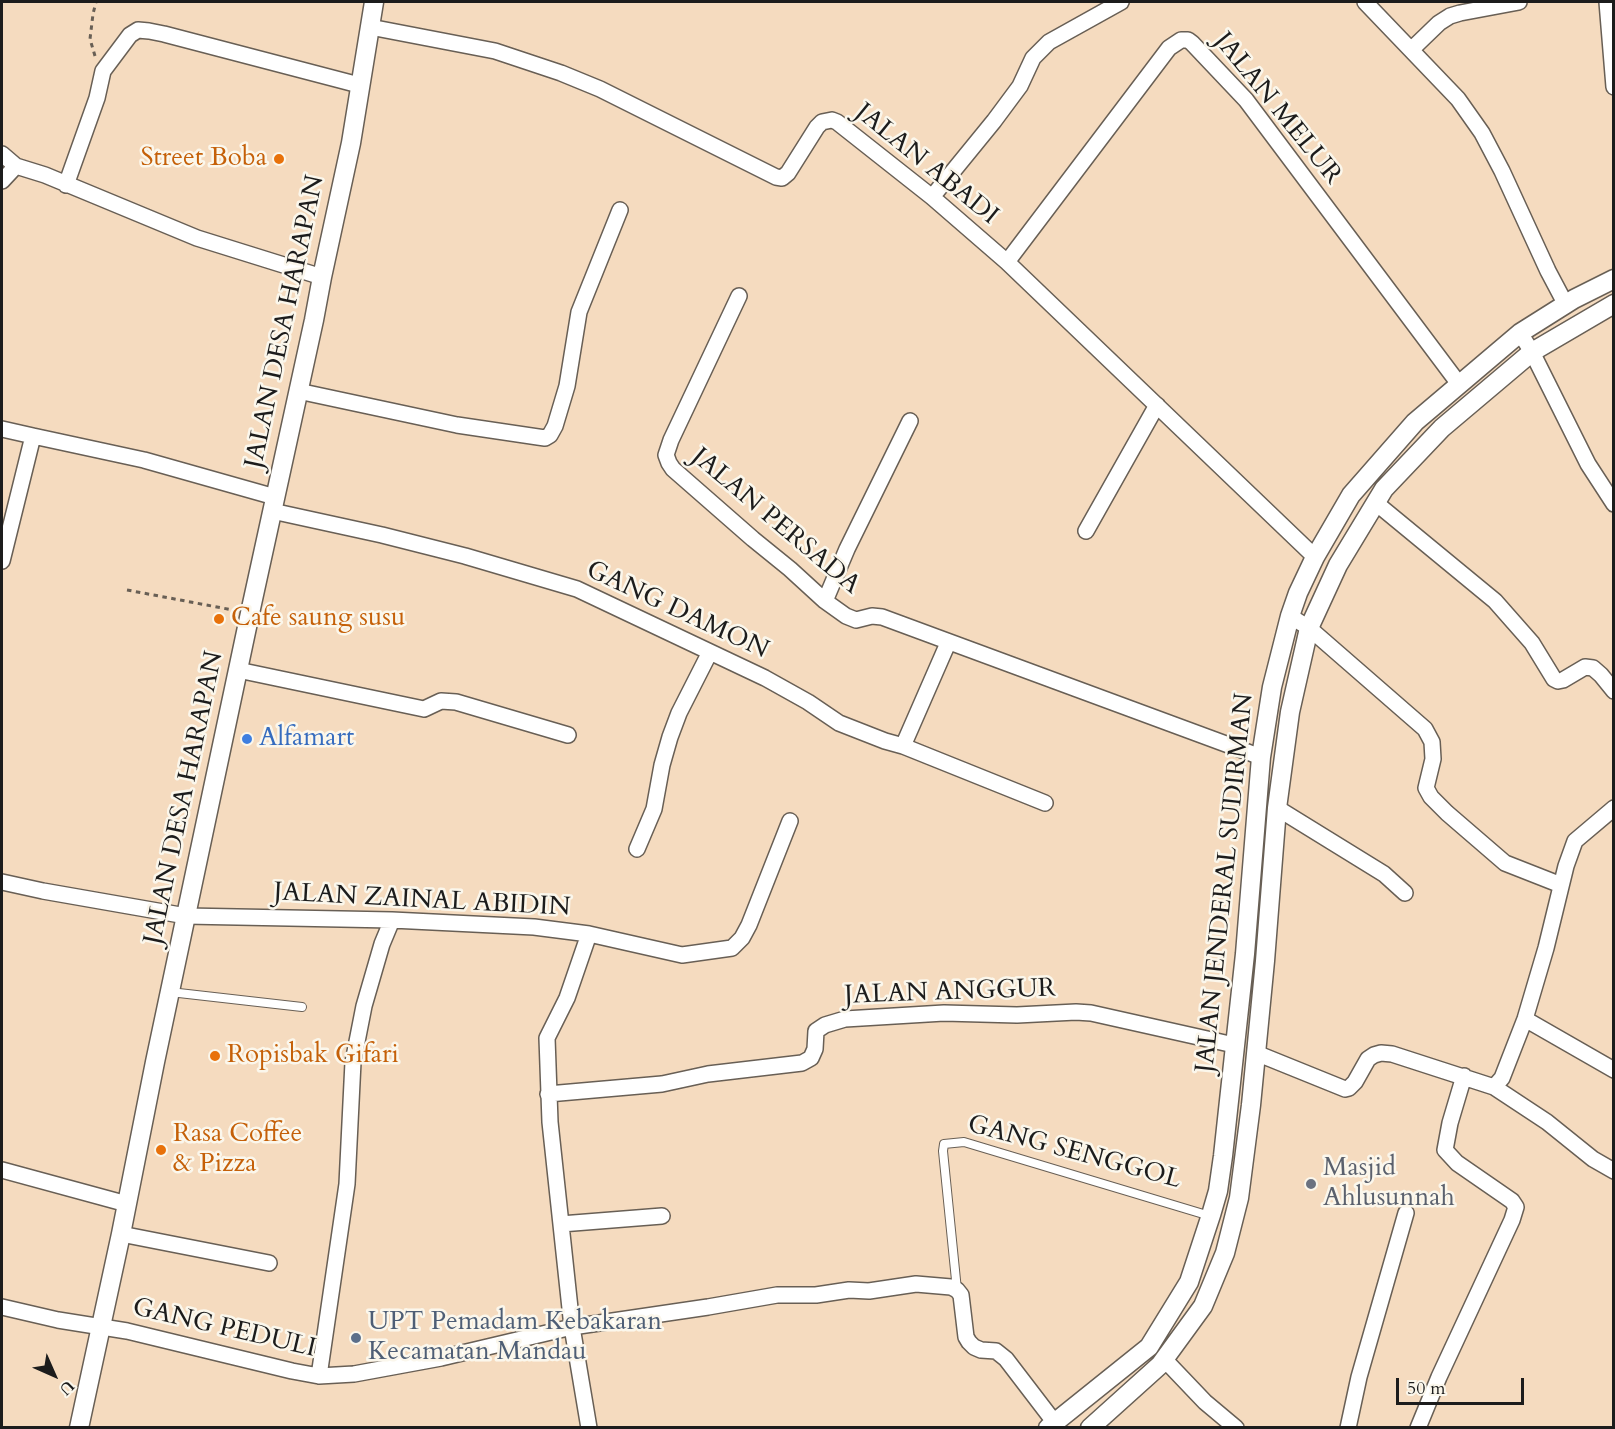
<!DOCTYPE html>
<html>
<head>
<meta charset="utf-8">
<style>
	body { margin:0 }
	#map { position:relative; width:1615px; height:1429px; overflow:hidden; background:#f5dbbf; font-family:Cardo,serif }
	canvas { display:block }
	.frame { position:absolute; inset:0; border:3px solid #1c1c1c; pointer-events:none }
	.north { position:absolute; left:24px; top:1345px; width:60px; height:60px; -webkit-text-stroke:4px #fbf7ec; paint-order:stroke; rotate:135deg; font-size:16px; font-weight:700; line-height:24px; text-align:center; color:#1c1c1c }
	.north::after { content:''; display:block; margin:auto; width:21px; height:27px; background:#1c1c1c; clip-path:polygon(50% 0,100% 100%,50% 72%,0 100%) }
	.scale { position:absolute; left:1396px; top:1378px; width:128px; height:27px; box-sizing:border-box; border:3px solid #1c1c1c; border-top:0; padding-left:8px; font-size:18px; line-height:21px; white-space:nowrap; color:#1c1c1c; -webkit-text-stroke:4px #fbf7ec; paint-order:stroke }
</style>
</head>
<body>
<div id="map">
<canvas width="1615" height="1429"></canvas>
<div class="frame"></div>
<div class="north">U</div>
<div class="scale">50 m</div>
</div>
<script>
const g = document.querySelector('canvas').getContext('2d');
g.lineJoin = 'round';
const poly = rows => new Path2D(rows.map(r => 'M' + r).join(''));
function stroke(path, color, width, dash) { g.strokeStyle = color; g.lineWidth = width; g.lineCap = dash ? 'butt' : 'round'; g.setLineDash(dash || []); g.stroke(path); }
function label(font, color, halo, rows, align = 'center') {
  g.font = font + ' Cardo,serif'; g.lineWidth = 5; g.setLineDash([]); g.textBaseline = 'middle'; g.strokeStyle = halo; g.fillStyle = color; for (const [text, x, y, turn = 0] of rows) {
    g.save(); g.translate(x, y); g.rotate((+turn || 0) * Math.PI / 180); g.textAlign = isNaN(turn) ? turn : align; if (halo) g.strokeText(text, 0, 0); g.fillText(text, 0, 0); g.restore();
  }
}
const service = poly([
	[170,992,302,1007],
	[957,1290,943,1151,944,1144,964,1142,1210,1216]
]);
const minor = poly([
	[1365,2,1458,99,1482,133,1502,171,1548,271,1566,305],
	[1607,2,1614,87],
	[370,27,495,51,561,73,600,89,776,177,782,178,788,173,817,127,822,122,832,120,837,122,932,197,1007,262,1315,557],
	[1411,50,1439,23,1450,16,1460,13,1519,2],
	[2,154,16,166,45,175,197,238,322,277],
	[2,181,16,166],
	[66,185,97,98,103,71,130,35,138,30,149,31,164,34,359,85],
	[932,197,994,121,1020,86,1033,58,1049,42,1121,2],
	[1007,262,1169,48,1181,40,1188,40,1192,43,1246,100,1459,384],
	[739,296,671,440,666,455,669,463,673,469,753,539,790,569,825,601,846,616,856,620,872,616,882,617,1261,757],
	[1520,333,1532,352,1588,464,1614,504],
	[298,391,457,425,538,437,545,438,550,435,555,426,567,386,579,312,620,210],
	[2,429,33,436],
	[1376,503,1495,601,1532,643,1554,679,1558,681,1563,680,1585,667,1593,668,1601,675,1614,691],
	[272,511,382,535,465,556,577,589,765,678,808,702,839,723,885,741,903,746,1045,803],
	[1086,531,1157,405],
	[2,561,33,436,144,460,275,497],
	[825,601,847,549,910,421],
	[1290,616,1309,628,1425,729,1432,742,1433,759,1426,788,1431,797,1447,813,1505,863,1561,885],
	[238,670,424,709,441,701,456,702,568,735],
	[903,746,948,643],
	[1277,808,1384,874,1405,893],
	[637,849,654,809,662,765,670,737,679,713,710,652],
	[2,882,43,891,186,916,392,920,534,927,589,934,682,955,732,948,742,938,749,925,790,821],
	[589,934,567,998,547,1038,550,1122,572,1327,589,1428],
	[1525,1019,1614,1070],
	[1256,1053,1345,1089,1349,1088,1355,1082,1368,1059,1374,1055,1381,1053,1392,1054,1494,1087,1502,1078,1525,1019,1546,948,1566,866,1575,841,1614,808],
	[1494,1087,1547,1122,1593,1159,1614,1171],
	[548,1094,662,1084,708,1074,802,1063,811,1058,815,1049,816,1031,825,1025,845,1019,944,1013,1017,1015,1076,1012,1091,1013,1234,1045],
	[2,1170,127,1204],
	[561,1224,662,1216],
	[121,1234,269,1263],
	[2,1307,58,1320,127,1331,292,1371,319,1376,354,1374,441,1358,572,1327,708,1307,777,1295,816,1295,849,1290,869,1291,916,1284,951,1287,957,1290,961,1295,966,1337,969,1342,974,1347,981,1350,996,1351,1006,1359,1055,1423],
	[1164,1359,1205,1402,1236,1428],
	[319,1376,347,1184,353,1062,364,1006,382,944,392,920],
	[1348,1428,1359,1377,1406,1213],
	[1418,1428,1439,1377,1512,1220,1516,1207,1512,1201,1457,1163,1445,1150,1450,1123,1464,1076]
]);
const tertiary = poly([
	[79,1428,121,1234,155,1062,250,613,314,320,322,277,351,143,374,2],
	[1048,1428,1149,1347,1189,1282,1211,1215,1218,1191,1223,1156,1245,954,1261,757,1272,687,1290,616,1298,593,1315,557,1351,495,1415,422,1520,333,1574,299,1614,279],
	[1090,1428,1160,1365,1203,1306,1225,1253,1239,1198,1251,1105,1265,961,1277,808,1290,712,1309,628,1338,565,1384,489,1442,428,1532,352,1614,304]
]);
stroke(service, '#685f55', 10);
stroke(minor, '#685f55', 18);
stroke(tertiary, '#685f55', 21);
stroke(poly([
	[95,56,90,39,93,14,96,2],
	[127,590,233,610]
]), '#685f55', 3, [4.5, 4.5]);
stroke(service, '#fff', 8);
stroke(minor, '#fff', 15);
stroke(tertiary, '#fff', 18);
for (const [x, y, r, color] of [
	[279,159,6,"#e8710a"],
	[219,619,6,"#e8710a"],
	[247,739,6,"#3f7fe0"],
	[215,1056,6,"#e8710a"],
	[161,1150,6,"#e8710a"],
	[1311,1184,6,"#6b7280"],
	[356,1338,6,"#5c6f8a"]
]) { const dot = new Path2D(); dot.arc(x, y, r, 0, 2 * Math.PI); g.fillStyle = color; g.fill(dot); stroke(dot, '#fbf7ec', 2); }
label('26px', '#1c1c1c', '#fbf7ec', [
	["JALAN MELUR",1277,109,51],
	["JALAN ABADI",926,165,39],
	["JALAN DESA HARAPAN",286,322,-78],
	["JALAN PERSADA",775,522,40],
	["GANG DAMON",677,611,25],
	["JALAN DESA HARAPAN",185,798,-78],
	["JALAN JENDERAL SUDIRMAN",1226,883,-84],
	["JALAN ZAINAL ABIDIN",422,901,3],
	["JALAN ANGGUR",950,993,-2],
	["GANG SENGGOL",1074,1153,15],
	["GANG PEDULI",224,1329,13]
]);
label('26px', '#c56008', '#fbf7ec', [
	["Street Boba",267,159,"right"],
	["Cafe saung susu",231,619],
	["Ropisbak Gifari",227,1056],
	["Rasa Coffee",173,1135],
	["& Pizza",173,1165]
], 'left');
label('26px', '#366cbe', '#fbf7ec', [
	["Alfamart",259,739]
], 'left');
label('26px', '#5b616d', '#fbf7ec', [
	["Masjid",1323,1169],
	["Ahlusunnah",1323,1199]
], 'left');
label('26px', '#4e5e75', '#fbf7ec', [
	["UPT Pemadam Kebakaran",368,1323],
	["Kecamatan Mandau",368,1353]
], 'left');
</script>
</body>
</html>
